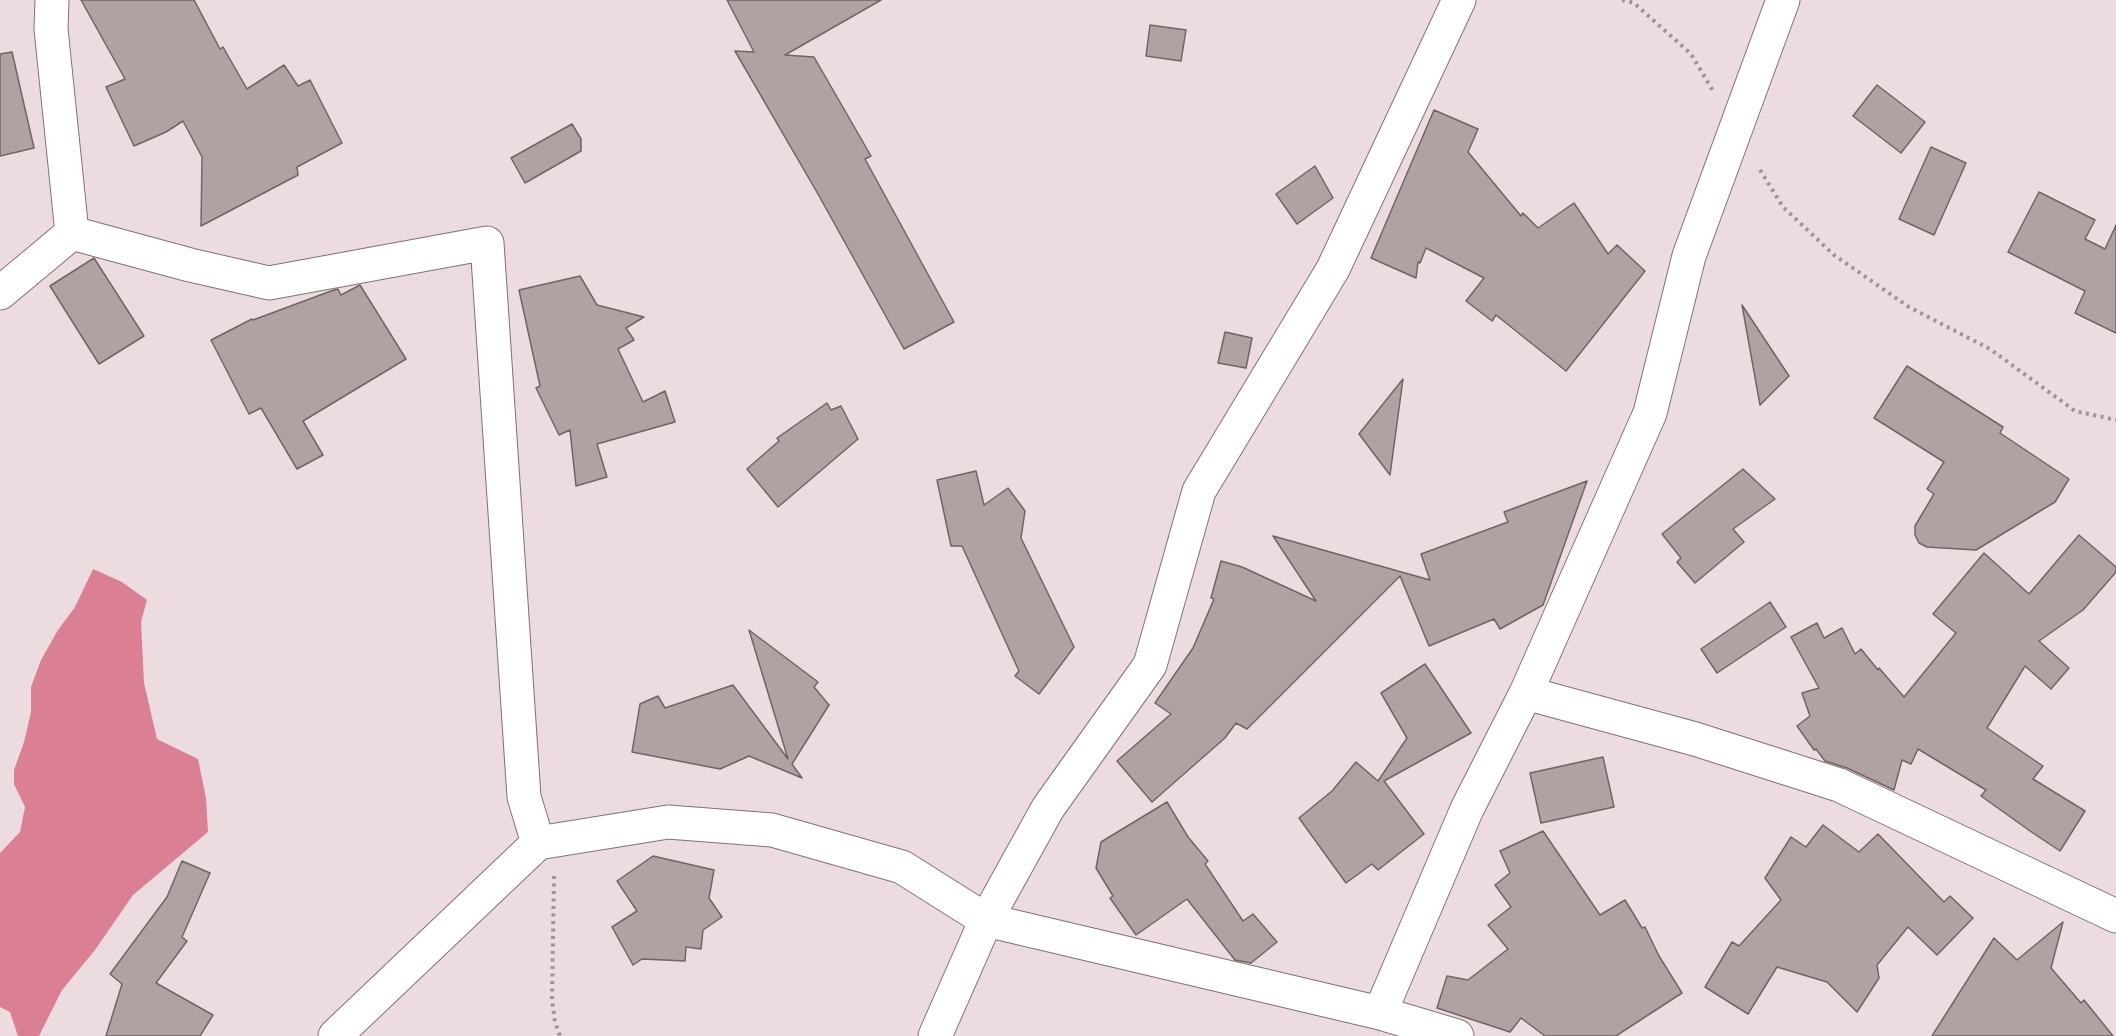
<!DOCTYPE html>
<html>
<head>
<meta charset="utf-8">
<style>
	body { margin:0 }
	canvas { display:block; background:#ecdcdf }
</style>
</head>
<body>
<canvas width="2116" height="1036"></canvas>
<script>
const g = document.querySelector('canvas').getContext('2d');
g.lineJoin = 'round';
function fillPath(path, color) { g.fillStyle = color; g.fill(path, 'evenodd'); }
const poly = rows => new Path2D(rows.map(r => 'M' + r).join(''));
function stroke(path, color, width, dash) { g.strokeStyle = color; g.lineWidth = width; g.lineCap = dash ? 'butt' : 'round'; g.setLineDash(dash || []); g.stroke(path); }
fillPath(poly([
	[93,569,122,582,147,600,141,622,144,683,157,739,198,759,206,798,208,832,133,895,95,950,62,990,39,1036,18,1036,10,1012,0,1007,0,853,20,832,25,807,14,784,14,770,24,742,31,712,31,687,41,660,58,630,75,607]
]), '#db8094');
const building = poly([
	[81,0,194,0,220,49,223,47,247,89,284,65,298,86,310,80,342,143,297,167,298,175,201,226,202,157,183,121,166,132,134,146,106,87,125,79,81,0],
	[727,0,881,0,785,55,814,57,871,156,865,159,954,322,904,349,818,194,735,51,754,52,727,0],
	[1150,25,1186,30,1181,61,1146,56,1150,25],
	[12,52,34,148,0,156,0,54,12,52],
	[1877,85,1925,122,1901,153,1853,116,1877,85],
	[1434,110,1478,129,1468,152,1521,216,1523,213,1538,228,1574,203,1608,254,1617,245,1645,271,1566,371,1496,315,1492,321,1466,301,1484,278,1426,248,1420,263,1418,262,1416,278,1371,258,1434,110],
	[572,124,581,139,581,151,525,183,511,158,572,124],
	[1931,147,1966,163,1934,235,1899,219,1931,147],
	[1315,166,1333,198,1297,224,1276,194,1315,166],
	[2039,192,2095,220,2085,239,2105,249,2116,225,2116,333,2075,313,2085,291,2008,252,2039,192],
	[94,258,144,336,99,364,50,286,94,258],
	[580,276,597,305,644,317,626,328,634,340,618,349,643,402,665,391,675,422,597,444,607,477,576,486,570,430,559,435,536,388,540,386,519,290,580,276],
	[360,285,406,359,303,421,323,455,297,469,261,408,249,414,211,340,252,319,253,320,331,291,338,289,341,295,360,285],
	[1742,305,1789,376,1760,405,1742,305],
	[1225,332,1252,338,1246,368,1218,363,1225,332],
	[1907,366,2003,427,2000,433,2069,479,2055,502,1976,550,1927,547,1919,543,1915,535,1915,526,1934,494,1927,489,1944,462,1874,418,1907,366],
	[1403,379,1390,475,1359,434,1403,379],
	[827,403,831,410,841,406,858,439,778,507,747,469,779,441,777,438,827,403],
	[1743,469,1775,499,1733,529,1744,542,1695,583,1677,562,1681,558,1662,534,1743,469],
	[976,471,984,505,1008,488,1025,511,1021,538,1074,647,1039,694,1015,676,1019,671,962,546,951,546,937,480,976,471],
	[1587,481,1543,605,1500,629,1494,619,1429,646,1400,576,1247,729,1236,723,1225,738,1152,802,1117,761,1171,714,1155,703,1193,648,1214,599,1211,598,1221,561,1242,567,1316,601,1273,536,1430,580,1421,554,1508,522,1504,512,1587,481],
	[2079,535,2116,567,2116,572,2083,610,2039,641,2069,668,2051,689,2025,666,1987,728,2043,766,2033,779,2085,811,2060,851,2030,831,1981,796,1986,790,1918,749,1911,764,1902,760,1894,790,1847,768,1825,761,1816,749,1814,750,1797,726,1810,716,1802,693,1819,688,1791,637,1817,623,1824,638,1842,628,1855,654,1861,649,1878,670,1879,668,1904,697,1956,633,1933,614,1984,553,2029,594,2079,535],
	[1770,602,1786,627,1717,673,1701,649,1770,602],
	[749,630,818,682,814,687,829,705,792,764,802,778,749,756,720,769,632,752,640,704,658,696,665,708,733,685,788,759,749,630],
	[1425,664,1471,733,1384,781,1424,834,1378,870,1372,864,1346,883,1299,818,1332,791,1356,762,1378,781,1407,738,1381,693,1425,664],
	[1603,757,1614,807,1541,823,1530,773,1603,757],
	[1167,802,1188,837,1208,861,1205,864,1243,921,1253,914,1277,942,1251,963,1235,960,1187,899,1136,935,1110,898,1113,896,1096,868,1101,842,1167,802],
	[1823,825,1859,852,1878,834,1944,902,1950,896,1973,918,1937,955,1908,927,1877,965,1879,978,1857,1012,1827,982,1777,967,1748,1014,1705,987,1732,942,1739,946,1781,900,1765,878,1791,837,1806,847,1823,825],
	[1543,831,1600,915,1625,900,1642,928,1645,927,1659,956,1682,993,1616,1036,1545,1036,1521,1018,1510,1032,1437,1008,1447,976,1468,980,1508,949,1488,925,1511,907,1495,885,1510,873,1500,851,1543,831],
	[653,856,714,870,709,898,722,917,703,930,701,949,686,947,685,961,642,959,633,965,612,927,637,911,617,881,653,856],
	[182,861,210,873,182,937,187,941,156,983,213,1015,200,1036,106,1036,122,984,110,974,167,897,182,861],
	[2063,922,2051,968,2081,1003,2084,1000,2113,1036,1932,1036,1994,938,2017,960,2063,922]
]);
fillPath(building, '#b0a1a3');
stroke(building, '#726466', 1.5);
const minor = poly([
	[52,0,51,29,72,233],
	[72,233,190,265,269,283,487,243,524,797,538,843],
	[0,293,72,233],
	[1526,693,1695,739,1839,785,2116,916],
	[1380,1013,1467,809,1526,693,1650,413,1689,256,1783,0],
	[335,1036,538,843,668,822,772,830,902,867,986,920,1380,1013,1457,1036],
	[935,1036,986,920,1048,808,1150,665,1199,491,1333,269,1459,0]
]);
stroke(minor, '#817274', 35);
stroke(poly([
	[1622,0,1634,3,1691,54,1713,91],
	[1760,170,1783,207,1834,255,1909,307,1990,349,2075,411,2116,420],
	[554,876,552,1000,555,1022,560,1036]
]), '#9f9395', 4, [3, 4.5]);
stroke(minor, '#fff', 33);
</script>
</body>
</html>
